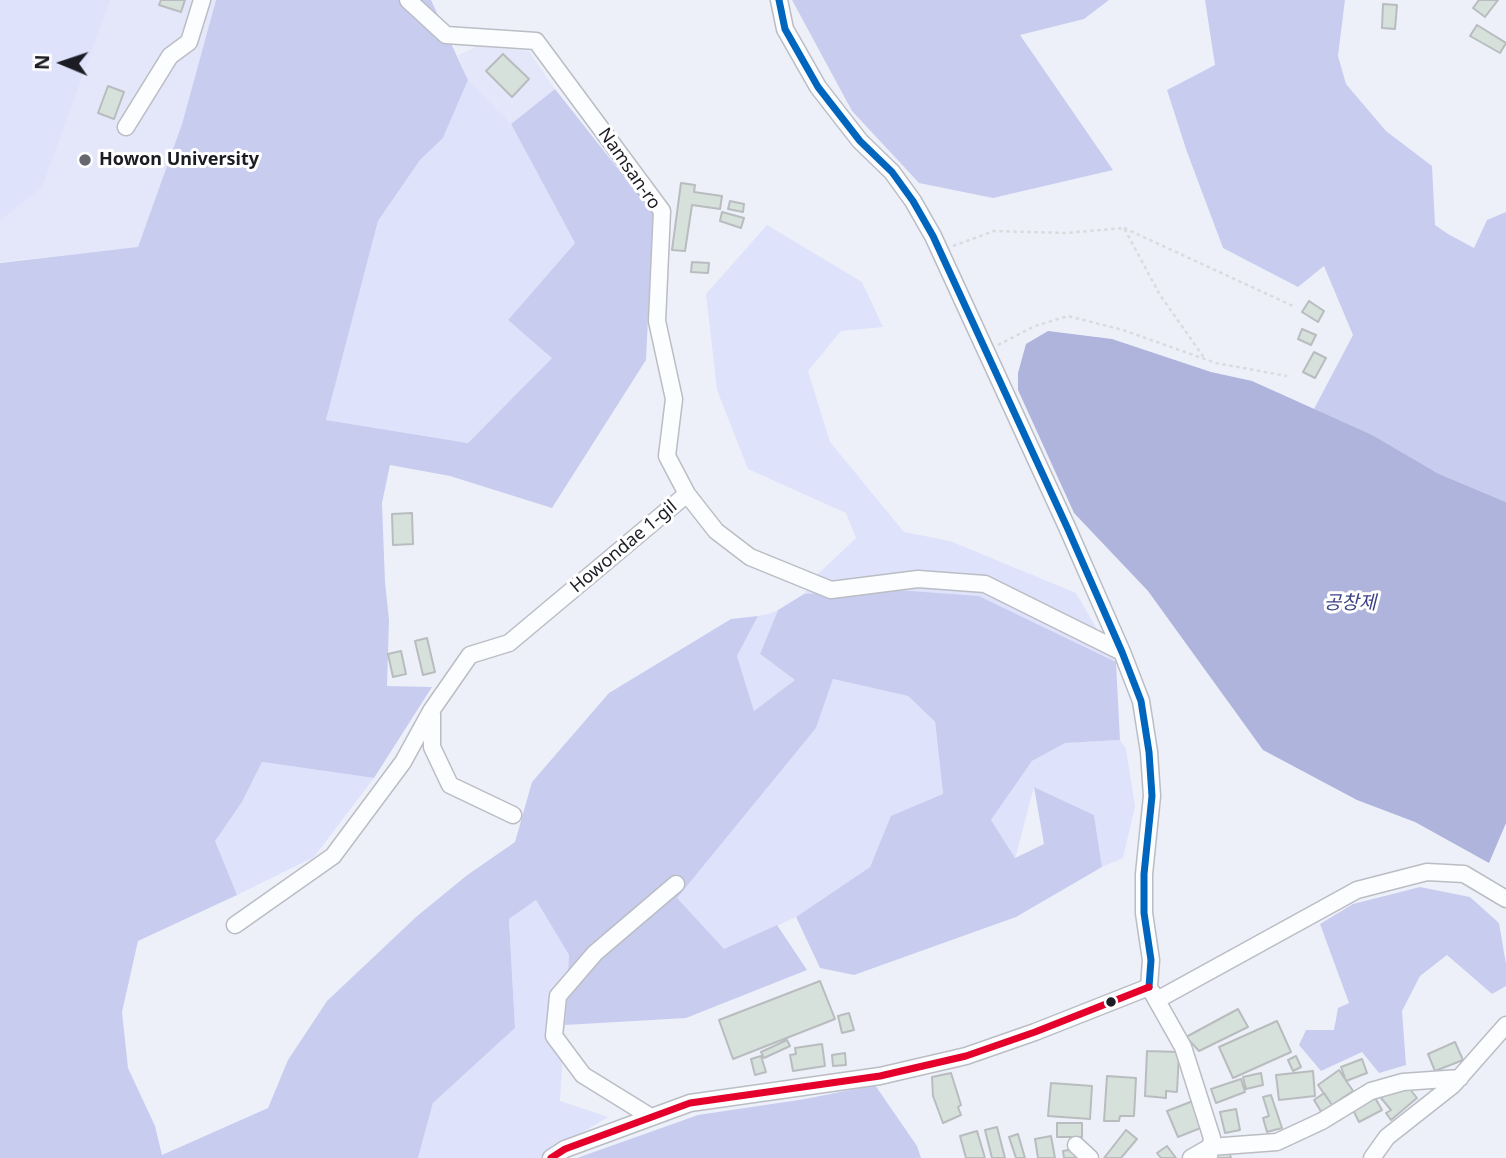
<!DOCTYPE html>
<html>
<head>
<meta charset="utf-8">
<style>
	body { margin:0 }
	#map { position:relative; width:1506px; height:1158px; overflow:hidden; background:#eef0f9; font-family:"Noto Sans",sans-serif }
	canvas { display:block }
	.north { position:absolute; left:28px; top:28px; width:70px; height:70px; -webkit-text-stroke:5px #fff; paint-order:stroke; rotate:272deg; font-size:19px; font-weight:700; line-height:28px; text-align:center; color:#1c1d24 }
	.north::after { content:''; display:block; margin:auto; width:24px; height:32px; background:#1c1d24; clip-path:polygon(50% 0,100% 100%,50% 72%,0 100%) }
</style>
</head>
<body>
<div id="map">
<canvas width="1506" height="1158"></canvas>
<div class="north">N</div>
</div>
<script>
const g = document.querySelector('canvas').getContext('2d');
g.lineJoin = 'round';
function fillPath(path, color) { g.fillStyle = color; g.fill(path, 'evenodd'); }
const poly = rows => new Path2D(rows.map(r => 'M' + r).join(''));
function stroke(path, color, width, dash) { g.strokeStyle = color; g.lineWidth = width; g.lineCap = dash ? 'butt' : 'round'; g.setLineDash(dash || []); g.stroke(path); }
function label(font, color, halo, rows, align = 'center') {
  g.font = font + ' "Noto Sans","Noto Sans KR",sans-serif'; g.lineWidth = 6; g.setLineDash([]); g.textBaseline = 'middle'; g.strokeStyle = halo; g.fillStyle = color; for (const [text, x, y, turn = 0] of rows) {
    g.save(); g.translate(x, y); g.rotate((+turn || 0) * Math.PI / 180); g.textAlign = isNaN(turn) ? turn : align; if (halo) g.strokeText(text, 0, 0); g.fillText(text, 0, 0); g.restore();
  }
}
fillPath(poly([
	[0,0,216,0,182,124,138,248,0,262],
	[478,46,529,51,555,89,511,124,468,80,458,55]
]), '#e4e7fa');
fillPath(poly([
	[0,0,110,0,42,187,0,220],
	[468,80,511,124,575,243,508,320,553,357,468,443,326,420,378,221,420,160,443,138],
	[767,225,862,282,883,327,841,331,808,371,830,442,904,532,950,541,1076,593,1116,662,979,596,804,594,817,575,856,538,846,513,748,469,717,390,706,294],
	[778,610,760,654,796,680,754,711,737,656,758,616,769,614],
	[833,679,908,696,935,723,943,795,892,816,870,867,796,917,724,950,676,898,816,728],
	[1120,740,1126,749,1135,806,1123,858,1102,867,1094,815,1034,787,1015,859,991,820,1032,761,1064,743],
	[262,762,374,778,314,857,237,895,214,841,242,802],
	[536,900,569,955,560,1101,608,1117,540,1158,418,1158,433,1103,515,1028,509,919]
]), '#dee2fa');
fillPath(poly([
	[216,0,431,0,468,80,443,138,420,160,378,221,326,420,468,443,552,358,508,320,575,243,511,124,555,89,653,213,646,360,552,508,450,476,390,465,382,503,385,582,389,620,387,686,432,687,374,778,262,762,242,802,215,841,237,895,138,941,122,1012,128,1068,155,1126,162,1155,268,1108,288,1060,327,1001,416,917,466,876,515,842,532,782,609,693,731,619,758,616,737,656,754,711,795,680,760,654,778,610,804,594,896,590,979,596,1116,662,1120,740,1065,743,1032,761,991,820,1015,858,1044,844,1034,787,1094,815,1102,867,1016,917,854,975,820,968,796,917,870,867,891,816,943,794,935,722,908,696,833,679,816,728,677,898,724,949,777,925,807,970,686,1018,565,1025,569,955,536,900,509,919,515,1028,433,1103,418,1158,0,1158,0,263,138,247,182,124],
	[792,0,1109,0,1084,19,1020,35,1113,170,993,198,919,183,852,111],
	[1205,0,1345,0,1338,56,1346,84,1386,131,1432,166,1435,225,1448,234,1474,248,1487,220,1506,212,1506,502,1437,473,1314,409,1353,335,1324,266,1298,287,1223,248,1187,152,1167,90,1215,65],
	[1420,887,1470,897,1499,923,1506,964,1506,986,1492,994,1447,955,1420,976,1402,1011,1406,1065,1379,1073,1362,1052,1321,1071,1299,1045,1306,1030,1334,1030,1338,1008,1349,1003,1320,924,1353,904],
	[875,1085,917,1146,921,1158,577,1158,698,1115,805,1099]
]), '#c8cdf0');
fillPath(poly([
	[1048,331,1112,339,1211,372,1252,381,1372,435,1437,473,1506,502,1506,823,1489,863,1415,822,1357,800,1263,750,1148,591,1074,513,1018,390,1018,373,1026,344]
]), '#aeb4dc');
const building = poly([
	[161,0,185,0,181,12,159,5,161,0],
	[1479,0,1498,0,1485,17,1473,8,1479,0],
	[1383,4,1397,5,1395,29,1382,28,1383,4],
	[1477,25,1506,43,1500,53,1470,36,1477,25],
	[503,54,529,79,512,97,486,71,503,54],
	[108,86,124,92,114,119,98,113,108,86],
	[681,183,695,185,694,192,722,196,720,209,692,205,685,251,672,250,681,183],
	[730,201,744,204,743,212,728,209,730,201],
	[722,212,744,218,741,228,720,221,722,212],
	[692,262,709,263,708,273,691,272,692,262],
	[1309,301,1324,311,1318,322,1302,312,1309,301],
	[1302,329,1316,335,1311,345,1298,339,1302,329],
	[1314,352,1326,358,1315,378,1303,372,1314,352],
	[412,513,413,544,393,545,392,514,412,513],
	[427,638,435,672,423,675,415,641,427,638],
	[401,651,406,674,393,677,388,654,401,651],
	[820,981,835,1019,733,1059,719,1020,820,981],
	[1238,1009,1248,1027,1199,1051,1186,1037,1238,1009],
	[849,1013,854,1030,842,1033,838,1016,849,1013],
	[1277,1021,1291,1052,1233,1078,1219,1047,1277,1021],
	[787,1040,790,1046,764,1058,761,1052,787,1040],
	[1455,1042,1463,1060,1435,1071,1428,1054,1455,1042],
	[822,1044,825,1066,793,1071,790,1055,796,1054,795,1048,822,1044],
	[1147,1051,1179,1052,1177,1092,1166,1091,1166,1098,1145,1096,1147,1051],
	[845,1053,846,1065,833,1066,832,1055,845,1053],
	[761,1056,766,1072,755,1075,751,1059,761,1056],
	[1296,1056,1301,1067,1293,1071,1288,1060,1296,1056],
	[1362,1059,1367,1073,1346,1081,1341,1067,1362,1059],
	[1339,1070,1353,1091,1332,1105,1318,1085,1339,1070],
	[1313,1071,1315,1096,1279,1100,1276,1075,1313,1071],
	[951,1073,961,1105,958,1107,961,1115,943,1123,933,1096,932,1077,951,1073],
	[1261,1073,1263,1085,1246,1089,1243,1077,1261,1073],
	[1107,1076,1136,1078,1134,1116,1120,1116,1119,1121,1104,1121,1107,1076],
	[1241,1079,1245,1092,1216,1103,1211,1089,1241,1079],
	[1051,1083,1092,1086,1090,1119,1048,1116,1051,1083],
	[1409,1088,1417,1098,1391,1120,1386,1113,1391,1110,1381,1098,1396,1089,1409,1088],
	[1324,1093,1332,1105,1322,1113,1314,1100,1324,1093],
	[1271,1095,1282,1128,1267,1132,1263,1118,1269,1116,1263,1097,1271,1095],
	[1374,1096,1382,1110,1359,1122,1352,1108,1374,1096],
	[1193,1101,1203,1127,1178,1137,1167,1111,1193,1101],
	[1236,1109,1240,1130,1225,1133,1220,1112,1236,1109],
	[1057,1123,1082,1123,1082,1137,1057,1137,1057,1123],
	[997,1127,1005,1158,992,1158,985,1130,997,1127],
	[1126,1130,1137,1139,1121,1158,1104,1158,1126,1130],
	[977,1131,985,1158,966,1158,960,1136,977,1131],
	[1018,1134,1025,1158,1016,1158,1009,1137,1018,1134],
	[1051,1136,1055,1158,1038,1158,1035,1139,1051,1136],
	[1167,1146,1176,1158,1161,1158,1157,1153,1167,1146],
	[1228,1148,1231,1158,1216,1158,1215,1153,1228,1148],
	[1074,1149,1075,1158,1064,1158,1063,1151,1074,1149]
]);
fillPath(building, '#d7e1dc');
stroke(building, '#b9bcbe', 2);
const minor = poly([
	[408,0,446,35,536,41,662,211,657,321,674,399,667,456,687,494,716,531,750,557,831,590,918,579,985,584,1122,652],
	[779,0,785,29,818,87,860,141,892,172,913,201,933,236,1067,527,1122,652,1141,701,1149,752,1152,796,1144,874,1144,913,1151,960,1149,987],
	[126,127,170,56,189,42,202,0],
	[432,714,432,747,450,785,513,815],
	[235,925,333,856,403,762,431,711,470,655,509,643,687,494],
	[1152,992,1183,1047,1212,1138,1209,1156],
	[1157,1000,1357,890,1427,872,1464,874,1506,899],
	[651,1117,583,1075,554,1036,558,996,595,953,676,884],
	[1076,1145,1090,1158],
	[551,1158,565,1149,690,1103,880,1076,966,1056,1035,1032,1149,987],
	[1191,1158,1210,1147,1277,1142,1322,1121,1371,1091,1403,1082,1460,1078],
	[1372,1158,1387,1137,1453,1085,1506,1025]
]);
stroke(minor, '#bbbdc5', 19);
stroke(poly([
	[1124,228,1293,306],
	[953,246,994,231,1066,233,1124,228,1160,295,1205,359],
	[998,345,1035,326,1068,316,1123,330,1216,363,1287,376]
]), '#dadbde', 2.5, [3.5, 3.5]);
stroke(minor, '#fcfdfe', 16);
stroke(poly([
	[779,0,785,29,818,87,860,141,892,172,913,201,933,236,1067,527,1122,652,1141,701,1149,752,1152,796,1144,874,1144,913,1151,960,1149,987]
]), '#0065bd', 7);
stroke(poly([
	[551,1158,565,1149,690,1103,880,1076,966,1056,1035,1032,1149,987]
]), '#e4002b', 7);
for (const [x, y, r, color] of [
	[85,160,7,"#66676f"],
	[1111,1002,6,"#1c1d24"]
]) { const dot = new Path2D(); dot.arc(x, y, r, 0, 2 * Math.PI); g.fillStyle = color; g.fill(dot); stroke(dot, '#fff', 2.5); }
label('bold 18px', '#1c1d24', '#fff', [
	["Howon University",99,160]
], 'left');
label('18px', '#1c1d24', '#fff', [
	["Namsan-ro",629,169,55],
	["Howondae 1-gil",624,547,-40]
]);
label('italic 19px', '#3c4183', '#fff', [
	["공창제",1350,604]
]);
</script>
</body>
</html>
